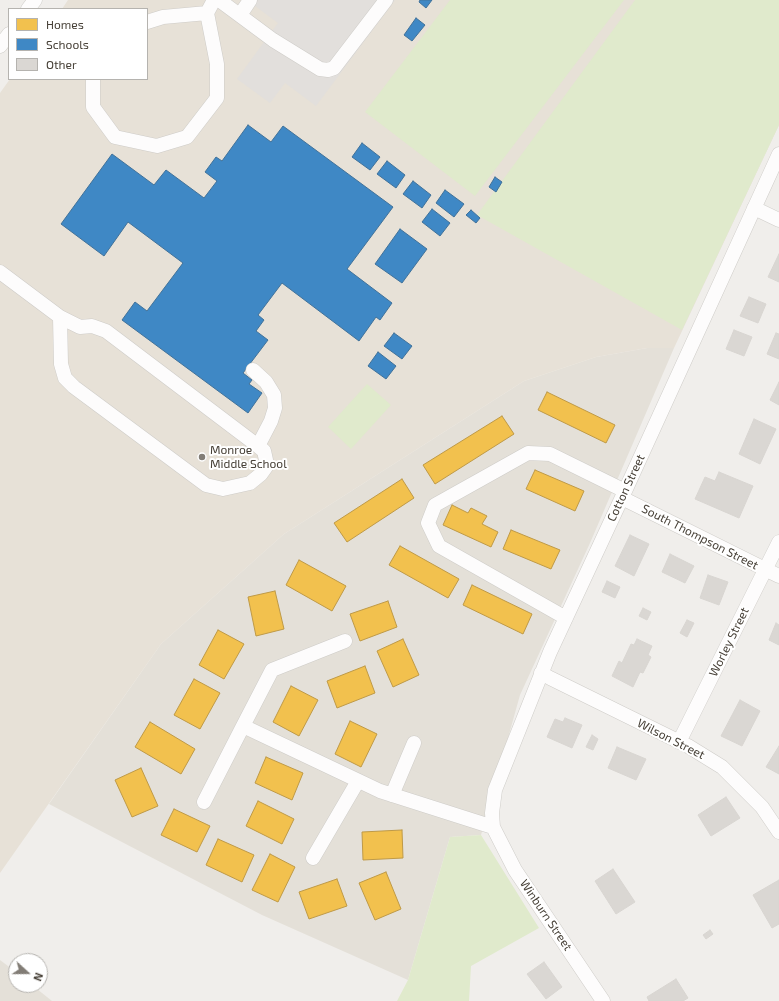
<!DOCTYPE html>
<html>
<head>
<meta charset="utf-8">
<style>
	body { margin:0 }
	#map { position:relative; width:779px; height:1001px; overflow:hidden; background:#f0eeeb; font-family:"Exo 2",sans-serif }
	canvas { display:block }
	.legend { position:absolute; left:8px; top:8px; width:140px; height:72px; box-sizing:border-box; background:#fff; border:1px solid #b5b3af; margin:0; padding:5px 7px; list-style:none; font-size:12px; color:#474037 }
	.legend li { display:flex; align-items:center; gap:8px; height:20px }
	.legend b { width:20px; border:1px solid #b5b3af }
	.north { position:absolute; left:8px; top:953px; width:40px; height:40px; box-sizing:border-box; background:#fff; border:1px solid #b5b3af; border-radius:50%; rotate:111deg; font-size:11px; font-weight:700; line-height:16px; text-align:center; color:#474037 }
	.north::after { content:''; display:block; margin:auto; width:14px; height:18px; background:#827d76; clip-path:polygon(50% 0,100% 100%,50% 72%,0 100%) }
</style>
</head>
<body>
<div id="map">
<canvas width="779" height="1001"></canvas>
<ul class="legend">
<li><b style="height:11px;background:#f2c14e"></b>Homes</li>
<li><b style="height:11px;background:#3f88c5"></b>Schools</li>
<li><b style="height:11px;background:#dad7d3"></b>Other</li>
</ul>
<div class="north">N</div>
</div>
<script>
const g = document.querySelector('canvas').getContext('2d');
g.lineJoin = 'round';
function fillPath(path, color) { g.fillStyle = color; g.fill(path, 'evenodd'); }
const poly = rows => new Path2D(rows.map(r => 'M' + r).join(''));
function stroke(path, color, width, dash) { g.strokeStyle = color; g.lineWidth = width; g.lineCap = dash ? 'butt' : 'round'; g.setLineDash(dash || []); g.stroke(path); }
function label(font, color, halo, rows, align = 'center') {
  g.font = font + ' "Exo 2",sans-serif'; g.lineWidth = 4; g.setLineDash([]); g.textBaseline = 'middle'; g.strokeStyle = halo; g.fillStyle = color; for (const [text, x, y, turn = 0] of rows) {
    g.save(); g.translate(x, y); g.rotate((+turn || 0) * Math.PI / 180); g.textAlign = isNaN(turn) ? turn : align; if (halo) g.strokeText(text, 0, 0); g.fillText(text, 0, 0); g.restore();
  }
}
fillPath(poly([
	[647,348,674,348,590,543,520,695,481,835,450,837,408,980,262,915,49,804,161,644,284,534,524,381,596,357],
	[0,960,16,972,16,985,32,985,52,1001,0,1001]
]), '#e4e0d8');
fillPath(poly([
	[68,0,779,0,779,125,674,348,647,348,596,357,524,381,284,534,161,644,0,873,0,93,10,79,147,79,147,9,62,9]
]), '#e7e1d7');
fillPath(poly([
	[450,0,624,0,475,196,365,112],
	[635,0,779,0,779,125,682,330,477,215],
	[367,384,391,405,351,449,328,427],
	[481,835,539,928,471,966,469,1001,397,1001,408,980,450,837]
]), '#e0eacc');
fillPath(poly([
	[247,0,395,0,316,106,285,83,270,103,237,79,278,23]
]), '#e2dfdc');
const homes = poly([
	[547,392,615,425,606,443,538,410,547,392],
	[502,416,514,434,435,484,423,465,502,416],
	[535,470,584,491,575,511,526,489,535,470],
	[402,479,414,498,347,542,334,523,402,479],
	[452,505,468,513,471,508,487,516,482,524,498,532,491,547,443,525,452,505],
	[511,530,560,550,551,569,503,549,511,530],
	[400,546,459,579,448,598,389,565,400,546],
	[299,560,346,586,332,611,286,585,299,560],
	[472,585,532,614,523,634,463,605,472,585],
	[275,591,284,629,256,636,248,597,275,591],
	[388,601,397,627,360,641,350,614,388,601],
	[218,630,244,644,224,679,199,665,218,630],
	[403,639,419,675,393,687,377,651,403,639],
	[365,666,375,693,337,708,327,681,365,666],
	[194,679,220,693,200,729,174,715,194,679],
	[291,686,318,700,299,736,273,722,291,686],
	[350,721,377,734,361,767,335,754,350,721],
	[150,722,195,749,181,774,135,747,150,722],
	[266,757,303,773,292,800,255,783,266,757],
	[141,768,158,806,132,817,115,780,141,768],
	[258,801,294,819,282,844,246,826,258,801],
	[174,809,210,826,197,852,161,835,174,809],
	[402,830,403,858,363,860,362,832,402,830],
	[218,839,254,855,242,882,206,865,218,839],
	[270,854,295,867,278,902,252,890,270,854],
	[386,872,401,909,375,920,359,883,386,872],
	[337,879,347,906,309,919,299,892,337,879]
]);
fillPath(homes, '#f2c14e');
stroke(homes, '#bf9a47', 1);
const schools = poly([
	[420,0,432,0,426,8,419,2,420,0],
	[416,18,425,25,412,41,404,35,416,18],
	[248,125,271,142,283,126,393,207,347,269,392,303,380,320,376,317,359,341,282,283,258,315,264,320,256,331,268,340,243,373,252,380,249,384,262,393,248,413,122,320,135,302,147,311,183,263,128,222,104,256,61,224,112,154,154,185,166,170,204,198,217,181,205,172,216,157,222,161,248,125],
	[362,143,380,157,370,170,352,157,362,143],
	[387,161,405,175,396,188,377,174,387,161],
	[495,177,502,182,496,192,489,187,495,177],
	[413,181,431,195,422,208,403,194,413,181],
	[445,190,464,204,454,217,436,203,445,190],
	[432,209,450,223,440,236,422,222,432,209],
	[471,210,480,218,476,223,466,215,471,210],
	[400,229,427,249,402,283,375,264,400,229],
	[394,333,412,346,402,359,384,346,394,333],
	[378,352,396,366,386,379,368,366,378,352]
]);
fillPath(schools, '#3f88c5');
stroke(schools, '#41729a', 1);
const building = poly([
	[779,254,779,282,768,277,779,254],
	[749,297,766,304,758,323,740,316,749,297],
	[734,330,752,337,744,356,726,349,734,330],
	[776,333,779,334,779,359,767,354,776,333],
	[779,382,779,405,770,400,779,382],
	[754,419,776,429,760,464,739,454,754,419],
	[719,472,753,486,739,518,695,499,705,477,715,481,719,472],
	[630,535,649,544,634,576,615,566,630,535],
	[670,554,694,566,685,583,662,572,670,554],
	[708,575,728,582,719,605,700,598,708,575],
	[607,581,620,587,615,598,602,592,607,581],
	[643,608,651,612,647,620,639,616,643,608],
	[687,620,694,623,687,637,680,633,687,620],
	[776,623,779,625,779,645,769,640,776,623],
	[637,639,652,646,648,655,651,657,643,673,640,672,633,687,612,676,619,661,622,663,631,644,634,645,637,639],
	[740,700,760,711,742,746,721,736,740,700],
	[565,718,582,725,572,748,547,737,555,719,563,722,565,718],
	[592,735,598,739,593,750,586,747,592,735],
	[779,746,779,774,766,767,779,746],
	[617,747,646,759,636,780,608,768,617,747],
	[726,797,740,818,711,836,698,815,726,797],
	[613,869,635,902,616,914,595,881,613,869],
	[779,880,779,924,772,928,753,895,779,880],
	[710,930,713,934,706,939,703,935,710,930],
	[544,962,562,987,546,999,527,974,544,962],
	[676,979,688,998,683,1001,649,1001,647,997,676,979]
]);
fillPath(building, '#dad7d3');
stroke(building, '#d8d5d1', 1);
const minor = poly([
	[219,0,273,40,320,69,328,70,334,68,386,0],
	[28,9,35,0],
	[240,15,250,0],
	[147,22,163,17,207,13],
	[0,46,9,34],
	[93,79,93,107,115,137,157,146,187,137,217,98,217,64,207,13,214,0],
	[754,208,779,220],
	[0,272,60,317,80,327,92,326,106,331,258,446,264,451,266,460,266,467,261,474,250,483,223,489,206,485,74,387,65,378,61,364,60,317],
	[253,370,266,382,274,395,275,408,271,421,258,446],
	[622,498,779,576],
	[566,618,439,546,428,523,435,505,528,453,550,454,625,491],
	[345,641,272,670,243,726,380,791,493,827],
	[541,673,550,678,688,746,722,767,762,807,779,832],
	[679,742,779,542],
	[392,795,414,743],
	[204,802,243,726],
	[313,858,358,781],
	[603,1001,515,870,493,827,492,813,495,790,550,652,625,491,779,154]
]);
stroke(minor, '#ceccc8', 15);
stroke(minor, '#fdfcfc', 14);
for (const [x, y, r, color] of [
	[202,457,4,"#827d76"]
]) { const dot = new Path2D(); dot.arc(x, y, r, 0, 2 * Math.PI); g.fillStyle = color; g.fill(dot); stroke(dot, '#fff', 1.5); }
label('12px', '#474037', '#fff', [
	["Monroe",210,450],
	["Middle School",210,464]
], 'left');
label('12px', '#474037', '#fff', [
	["Cotton Street",626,488,-65],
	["South Thompson Street",700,537,27],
	["Worley Street",729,642,-64],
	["Wilson Street",671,739,27],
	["Winburn Street",546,915,56]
]);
</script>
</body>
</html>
